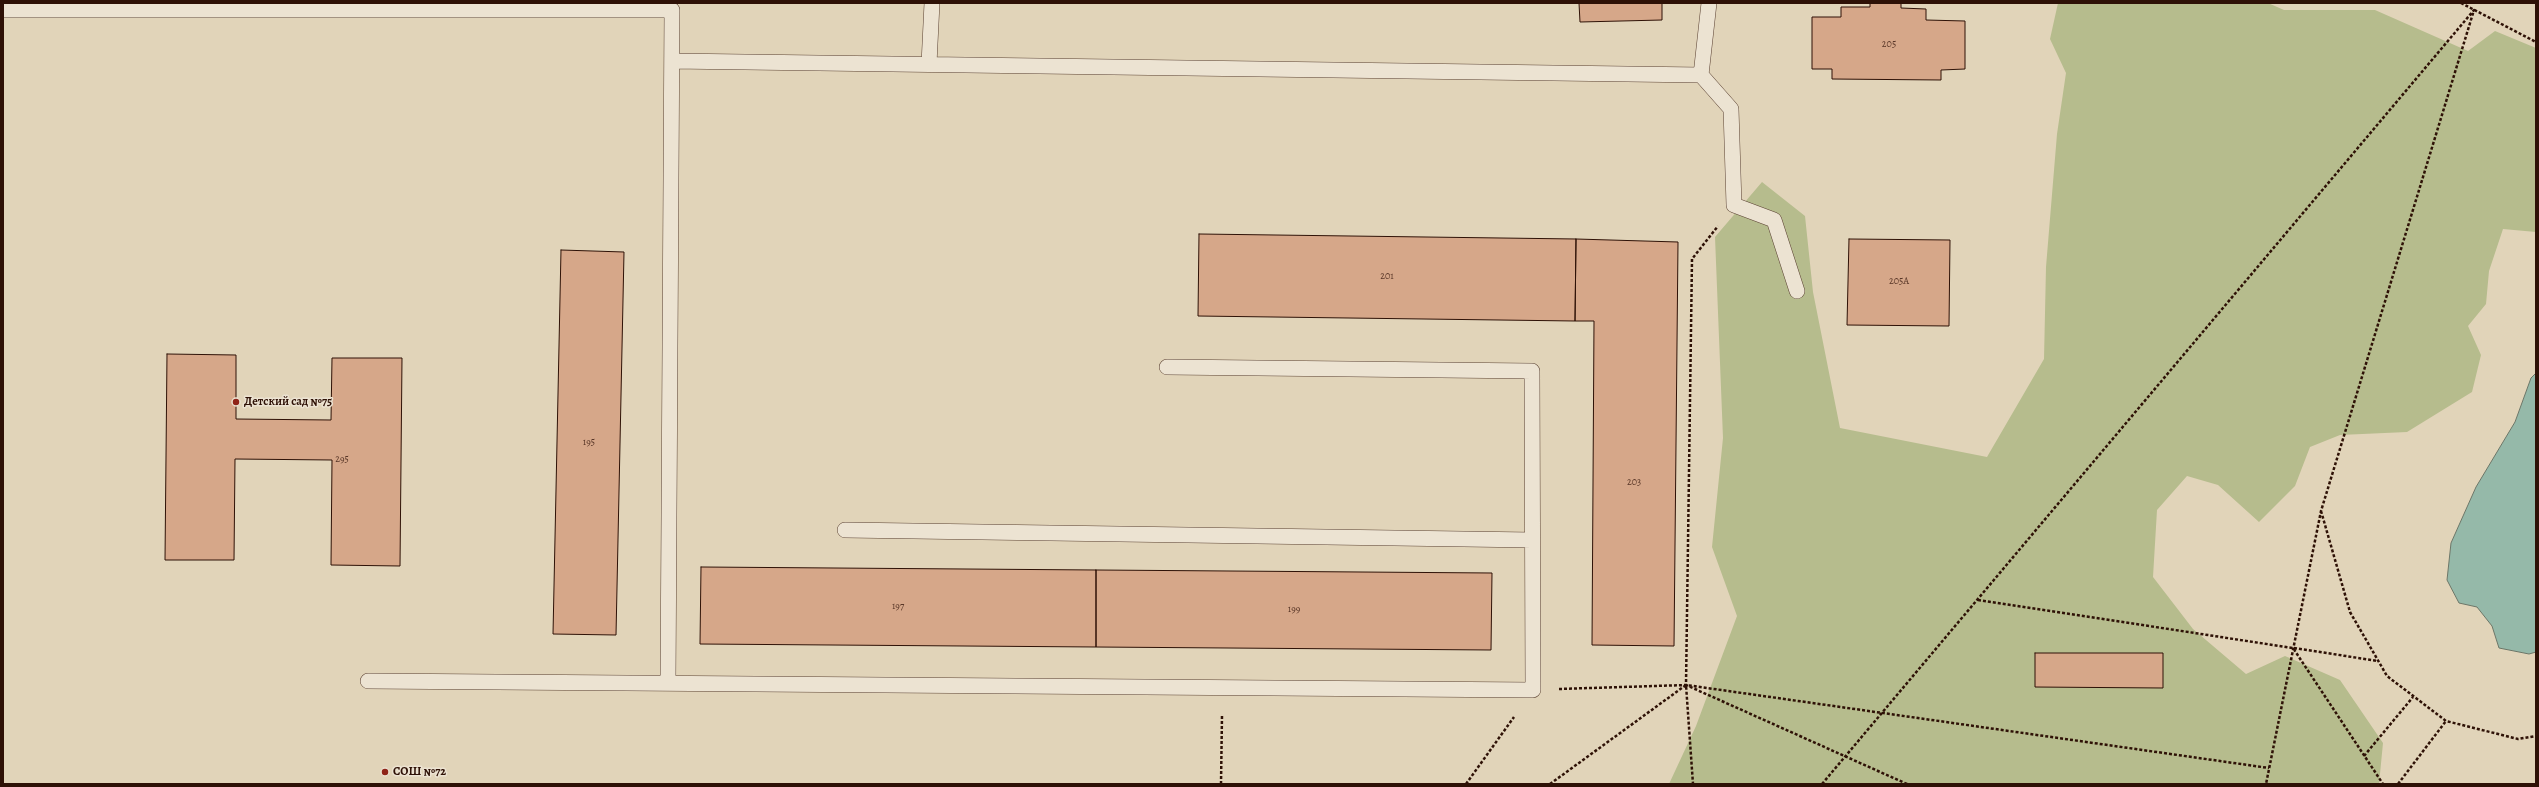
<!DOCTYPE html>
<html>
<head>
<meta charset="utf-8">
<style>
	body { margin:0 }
	#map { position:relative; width:2539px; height:787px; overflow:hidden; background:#e1d4b9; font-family:Alegreya,serif }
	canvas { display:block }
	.frame { position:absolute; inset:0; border:4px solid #2e1106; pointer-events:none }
</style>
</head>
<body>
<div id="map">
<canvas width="2539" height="787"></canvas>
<div class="frame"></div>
</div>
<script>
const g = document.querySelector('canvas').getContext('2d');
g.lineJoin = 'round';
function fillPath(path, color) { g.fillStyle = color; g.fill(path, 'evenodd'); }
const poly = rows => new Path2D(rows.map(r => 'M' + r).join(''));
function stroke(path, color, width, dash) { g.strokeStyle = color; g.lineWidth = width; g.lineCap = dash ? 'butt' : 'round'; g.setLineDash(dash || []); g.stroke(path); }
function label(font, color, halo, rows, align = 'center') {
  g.font = font + ' Alegreya,serif'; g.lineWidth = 3; g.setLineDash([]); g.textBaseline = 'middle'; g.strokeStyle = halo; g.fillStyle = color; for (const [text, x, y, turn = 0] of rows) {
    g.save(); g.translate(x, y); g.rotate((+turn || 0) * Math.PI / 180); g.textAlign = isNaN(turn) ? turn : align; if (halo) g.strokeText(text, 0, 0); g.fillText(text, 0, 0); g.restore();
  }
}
fillPath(poly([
	[2058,3,2268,3,2284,10,2375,10,2468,51,2495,31,2536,48,2536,232,2503,229,2489,271,2486,304,2468,326,2481,355,2472,392,2407,432,2340,435,2310,447,2295,486,2259,522,2218,485,2187,476,2157,510,2153,577,2193,629,2246,674,2285,656,2340,680,2383,743,2379,784,1669,784,1696,726,1737,616,1712,547,1723,438,1715,237,1762,182,1805,216,1813,292,1840,428,1987,457,2044,359,2046,267,2057,134,2066,73,2050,39]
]), '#b6bc8d');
const water = poly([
	[2536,373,2536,652,2529,654,2499,648,2492,626,2477,607,2459,603,2447,580,2451,543,2476,487,2515,422,2531,378,2536,373]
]);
fillPath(water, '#95b9a9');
stroke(water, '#6c7668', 1);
const building = poly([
	[1579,3,1662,3,1662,20,1580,22,1579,3],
	[1870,3,1901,3,1901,8,1926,9,1926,20,1965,21,1965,69,1941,70,1941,80,1832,79,1832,69,1812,69,1812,17,1841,17,1841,7,1870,7,1870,3],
	[1199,234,1576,239,1575,321,1198,316,1199,234],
	[1576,239,1678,242,1674,646,1592,645,1594,321,1575,321,1576,239],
	[1849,239,1950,240,1949,326,1847,325,1849,239],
	[561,250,624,252,616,635,553,634,561,250],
	[167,354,236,355,236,419,331,420,332,358,402,358,400,566,331,565,332,460,235,459,234,560,165,560,167,354],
	[701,567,1096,570,1096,647,700,644,701,567],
	[1096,570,1492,573,1491,650,1096,647,1096,570],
	[2035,653,2163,653,2163,688,2035,687,2035,653]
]);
fillPath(building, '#d6a789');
stroke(building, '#2e1106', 1);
const lane = poly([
	[1709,3,1701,75,1731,109,1734,205,1774,220,1797,291],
	[3,10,672,10,668,683],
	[672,61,1701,75],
	[929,64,932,3],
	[845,530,1532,540],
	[368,681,1533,690,1532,371,1167,367]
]);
stroke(lane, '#5b4233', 16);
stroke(poly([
	[2461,3,2536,42],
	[2321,511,2350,612,2387,676,2446,721,2518,739,2536,736],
	[1978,600,2293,648,2383,784],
	[2294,648,2378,661],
	[1559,689,1686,685,1692,259,1718,226],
	[2364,756,2413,697],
	[1221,784,1222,715],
	[1466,784,1514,717],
	[1550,784,1686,685,1693,784],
	[1822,784,2474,10,2321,511,2266,784],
	[1907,784,1686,685,2269,768],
	[2398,784,2446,721]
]), '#2e1106', 2.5, [3, 2]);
stroke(lane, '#ece3d2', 15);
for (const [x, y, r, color] of [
	[236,402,4,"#8f2418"],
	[385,772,4,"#8f2418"]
]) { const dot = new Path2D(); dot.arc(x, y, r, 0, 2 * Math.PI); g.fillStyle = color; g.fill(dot); stroke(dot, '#ece3d2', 1.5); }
label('10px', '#583627', null, [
	["205",1889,45],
	["201",1387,277],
	["205А",1899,282],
	["195",589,443],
	["295",342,460],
	["203",1634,483],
	["197",898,607],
	["199",1294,610]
]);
label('bold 12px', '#2e1106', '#ece3d2', [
	["Детский сад №75",244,402],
	["СОШ №72",393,772]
], 'left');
</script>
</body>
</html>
